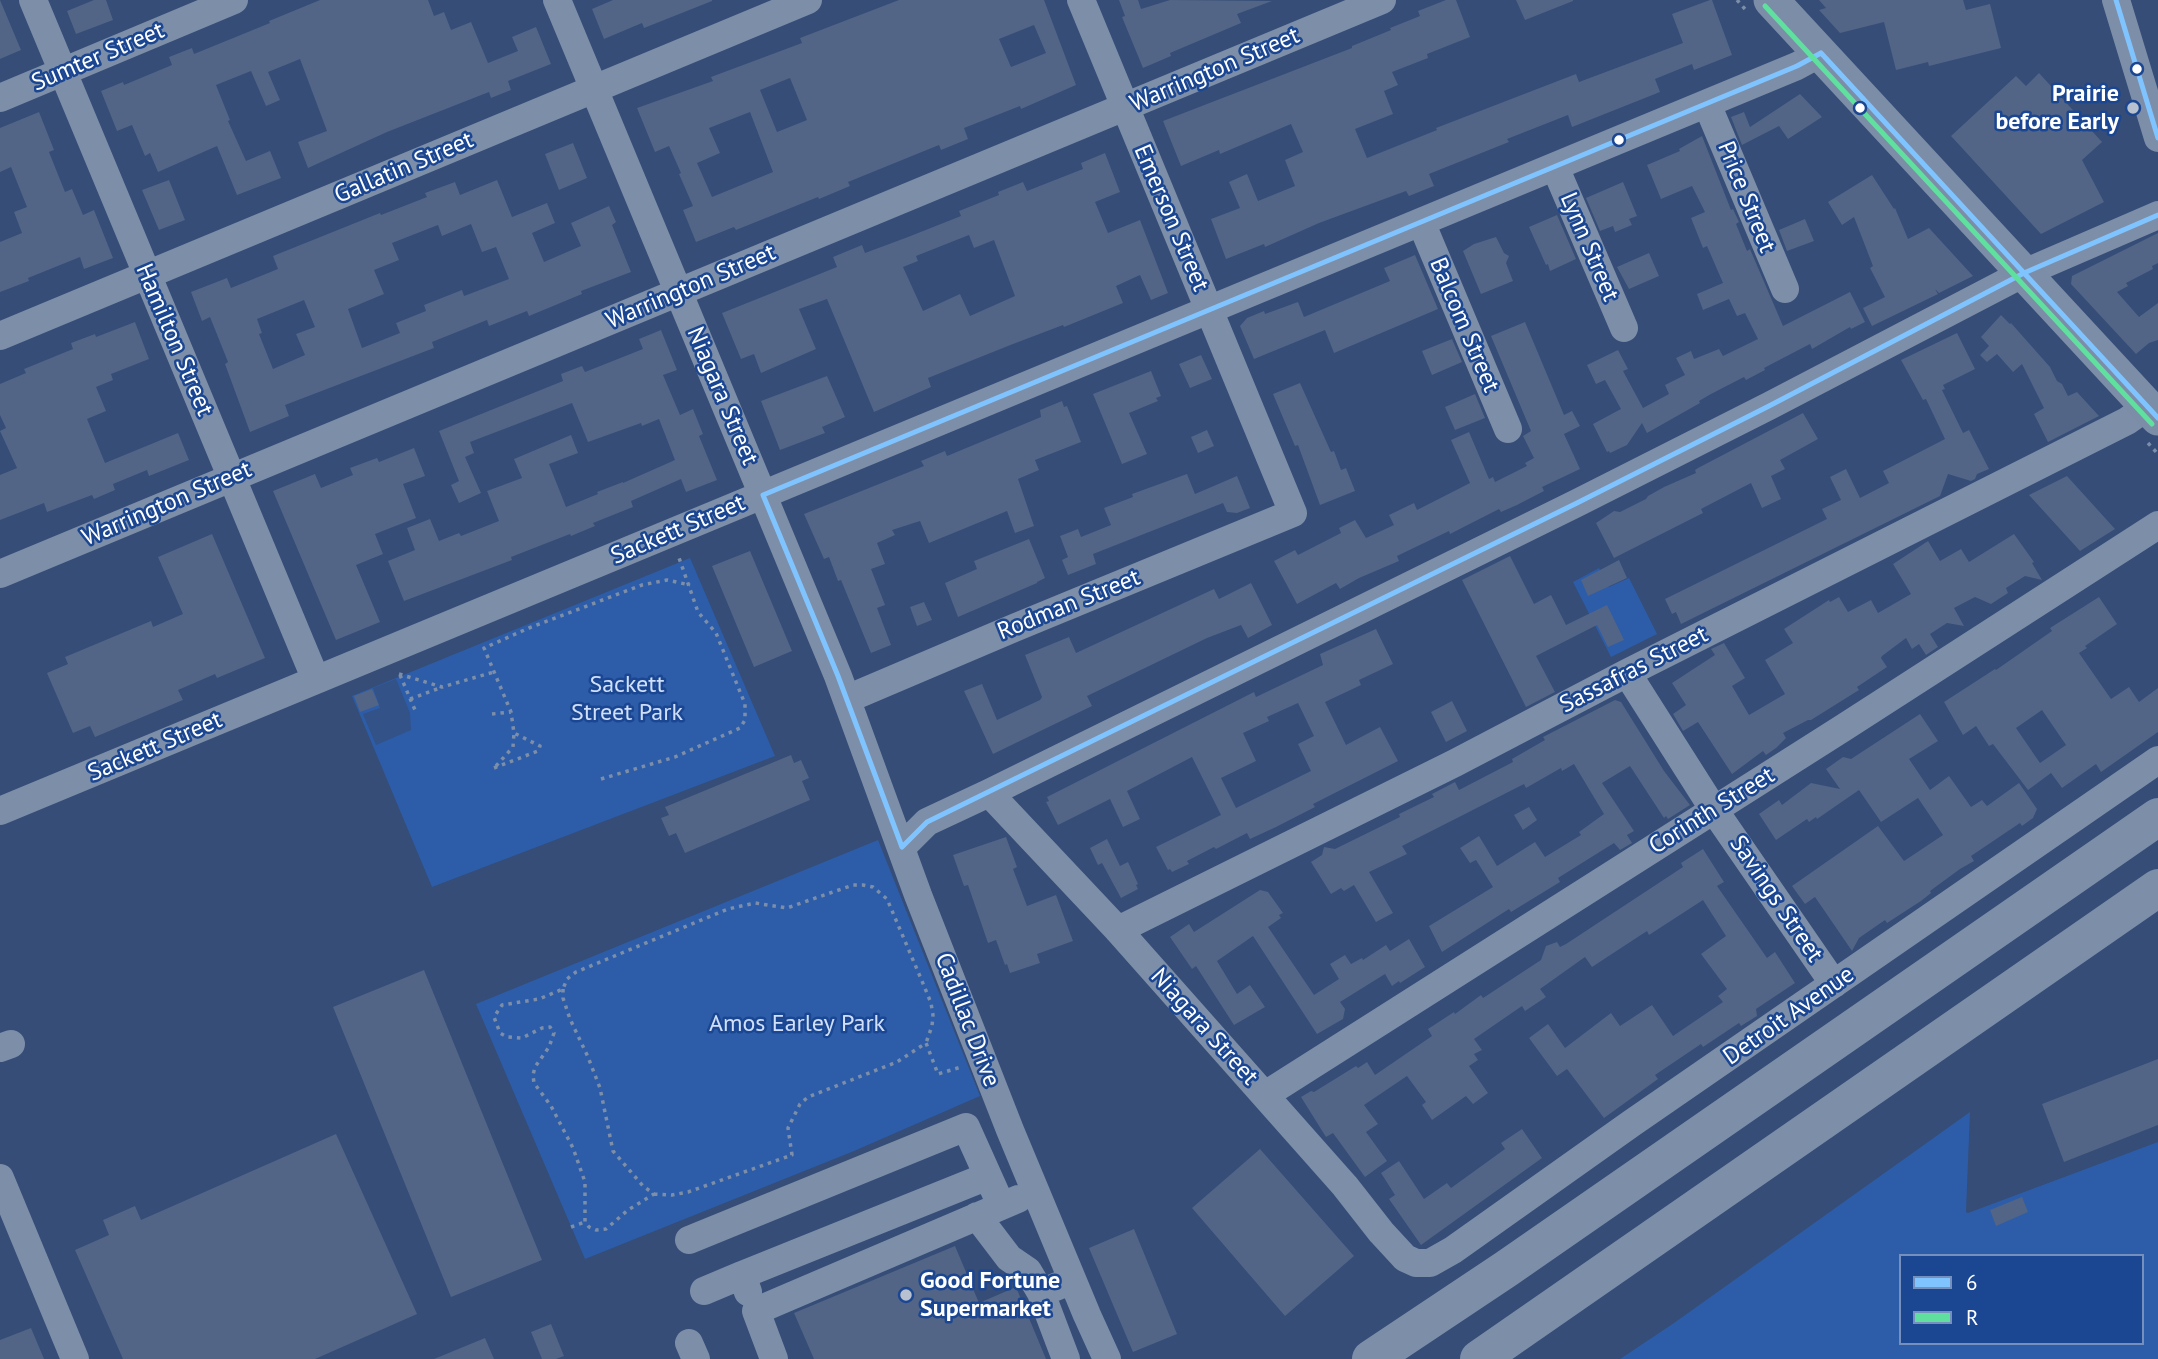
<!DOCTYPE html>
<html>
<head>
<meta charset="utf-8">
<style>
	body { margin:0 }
	#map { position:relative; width:2158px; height:1359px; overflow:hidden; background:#354d77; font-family:"PT Sans",sans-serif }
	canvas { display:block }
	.legend { position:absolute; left:1899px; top:1254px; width:245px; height:91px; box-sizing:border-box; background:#1a4692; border:2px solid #7690be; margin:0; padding:9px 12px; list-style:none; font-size:21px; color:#fff }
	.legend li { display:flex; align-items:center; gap:14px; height:35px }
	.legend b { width:35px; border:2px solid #7690be }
</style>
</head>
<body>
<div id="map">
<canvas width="2158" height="1359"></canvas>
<ul class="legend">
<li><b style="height:9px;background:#80c4ff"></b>6</li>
<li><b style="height:9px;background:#60e09f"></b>R</li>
</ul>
</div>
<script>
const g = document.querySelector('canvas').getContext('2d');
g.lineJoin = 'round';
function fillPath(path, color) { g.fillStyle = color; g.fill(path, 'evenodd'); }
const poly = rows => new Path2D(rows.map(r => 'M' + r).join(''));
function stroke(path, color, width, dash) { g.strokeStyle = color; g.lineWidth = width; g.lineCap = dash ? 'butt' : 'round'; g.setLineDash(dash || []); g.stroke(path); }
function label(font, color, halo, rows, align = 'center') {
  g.font = font + ' "PT Sans",sans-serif'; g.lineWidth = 5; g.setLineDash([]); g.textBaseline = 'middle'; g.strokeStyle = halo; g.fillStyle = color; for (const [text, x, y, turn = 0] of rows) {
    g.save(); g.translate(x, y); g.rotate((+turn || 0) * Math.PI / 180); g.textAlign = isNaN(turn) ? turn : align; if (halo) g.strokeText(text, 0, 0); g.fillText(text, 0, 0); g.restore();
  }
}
fillPath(poly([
	[690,558,775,756,432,887,352,696],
	[1599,568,1609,587,1629,578,1657,634,1611,657,1573,582],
	[878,840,980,1096,854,1151,585,1259,476,1004],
	[1970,1112,1966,1212,1968,1213,2158,1142,2158,1359,1620,1359,1674,1323],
	[1901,1256,2142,1256,2142,1343,1901,1343]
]), '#2d5da8');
fillPath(poly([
	[396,679,410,713,411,730,376,745,363,714,380,708,373,688]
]), '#325288');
fillPath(poly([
	[0,0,21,50,0,59],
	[94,0,106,0,113,20,76,34,67,11],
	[320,0,428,0,434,16,444,12,451,30,471,22,488,63,518,51,512,37,536,27,551,64,508,81,511,90,491,98,489,92,387,132,308,168,298,142,327,131,300,59,268,72,280,100,266,106,251,71,216,85,230,120,228,121,246,161,270,151,281,178,237,195,217,146,158,172,150,153,145,156,132,125,117,131,101,91,123,82,124,85,172,65,169,57,192,48,194,54,270,23,269,21],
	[613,0,712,0,712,1,644,28,642,23,604,39,592,9],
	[899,0,1044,0,1076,85,1021,109,1020,106,964,128,968,139,941,150,939,145,848,182,850,186,819,199,818,197,736,230,734,227,696,242,683,210,693,206,679,174,681,173,669,146,655,152,637,108,713,81,711,77,802,43,800,38],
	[1034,25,1046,53,1011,67,999,39],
	[790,78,807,120,777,132,760,90],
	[750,112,773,172,712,197,697,163,720,153,709,128],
	[1119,0,1138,0,1141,9,1170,0,1272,1,1237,14,1241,23,1170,53,1171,56,1143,68,1122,17,1125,16],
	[1446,0,1456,0,1470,37,1427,54,1428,58,1392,72,1398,85,1384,91,1393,114,1355,129,1367,158,1437,130,1436,128,1576,74,1579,82,1683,43,1672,14,1710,0,1712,0,1732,55,1694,70,1692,64,1655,79,1660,92,1572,127,1568,115,1507,139,1509,142,1429,174,1434,186,1409,196,1406,191,1319,223,1265,247,1264,244,1226,259,1211,219,1240,208,1229,182,1247,174,1258,201,1295,186,1285,160,1303,152,1291,124,1220,154,1219,150,1181,166,1163,121,1352,48,1352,46,1391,30,1390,28,1420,16,1418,11],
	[1516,0,1573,0,1573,1,1525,20],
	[1819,0,1963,0,1966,10,1990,4,2001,48,1929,66,1928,62,1896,70,1884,22,1840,33,1819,10,1826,8],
	[2039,73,2102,142,2082,160,2104,202,2041,234,1951,136,2016,76,2026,86],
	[1800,94,1822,117,1788,139,1779,126,1742,145,1738,135,1741,133,1738,135,1731,117,1744,112,1750,127],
	[39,112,54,150,49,152,65,192,72,189,83,215,94,210,113,258,84,269,80,257,28,278,29,281,0,292,0,242,22,233,14,212,27,207,11,167,0,172,0,128],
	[1702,136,1731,210,1733,209,1739,222,1736,224,1747,251,1750,249,1783,326,1850,292,1865,322,1851,329,1850,327,1812,349,1810,344,1764,368,1765,370,1746,380,1744,377,1711,394,1699,401,1700,403,1647,433,1642,423,1627,445,1610,453,1609,451,1607,452,1593,424,1621,409,1605,380,1596,384,1587,365,1618,350,1628,369,1623,371,1643,408,1669,394,1665,385,1685,375,1676,358,1691,351,1694,359,1719,349,1723,356,1758,339,1745,313,1737,316,1729,299,1703,310,1697,294,1723,283,1707,246,1703,248,1691,218,1705,212,1692,186,1661,199,1647,165,1680,151,1679,149],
	[573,143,587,178,559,190,545,154],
	[1105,153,1120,192,1095,202,1108,233,1140,220,1168,293,1151,300,1140,275,1116,286,1123,303,1064,327,1063,325,1013,344,928,378,931,387,874,412,827,299,799,309,816,349,761,373,754,354,741,359,722,313,837,267,833,257,862,245,865,253,908,237,961,216,959,211,999,195,998,192,1023,182,1027,191,1083,169,1081,163],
	[969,235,974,248,994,240,1015,296,970,316,960,294,923,311,903,267,918,261,916,256],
	[1872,175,1894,209,1895,208,1908,239,1929,228,1973,276,1939,293,1935,289,1938,294,1872,326,1863,308,1885,297,1870,268,1873,266,1854,217,1842,225,1828,202],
	[169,180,185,220,159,230,142,190],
	[497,180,512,217,547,203,555,223,532,233,544,262,581,246,571,223,609,206,616,222,612,225,631,272,581,291,582,294,529,316,527,311,489,326,487,320,432,342,434,348,285,405,289,416,250,432,225,364,228,362,210,317,202,321,191,292,227,278,231,288,278,269,273,256,380,213,381,215,427,197,425,193,455,182,460,195],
	[471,224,482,252,496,247,509,279,464,296,462,290,424,305,426,311,396,323,400,333,362,348,348,309,384,294,374,270,399,260,392,243,438,225,442,236],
	[304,300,315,327,296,334,305,355,273,369,259,334,262,333,257,319],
	[1623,182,1637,216,1629,219,1632,225,1615,232,1613,226,1600,231,1586,198],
	[1557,215,1576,259,1550,271,1548,264,1546,265,1529,227],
	[1805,219,1814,241,1787,251,1779,230],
	[2158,233,2158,263,2152,266,2153,269,2126,283,2128,286,2117,292,2139,317,2158,303,2158,340,2149,343,2136,354,2071,284,2072,276],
	[1496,237,1504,253,1509,256,1506,263,1513,281,1481,294,1463,251,1474,244],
	[1649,253,1659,276,1629,289,1617,267],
	[1415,255,1438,309,1334,353,1325,330,1254,359,1240,326,1247,318,1264,311,1265,314,1298,302,1304,317,1390,281,1384,268],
	[2001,315,2010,324,2011,323,2050,367,2057,381,2062,384,2068,396,2077,392,2099,416,2048,442,2034,414,2044,408,2022,364,2013,372,1997,354,1987,362,1980,355,1989,346,1981,337],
	[135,322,149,359,111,374,113,380,96,387,106,411,87,419,105,463,178,433,189,460,149,476,147,470,113,484,115,490,94,499,92,495,47,512,44,503,0,520,0,475,17,468,0,431,6,428,0,415,0,384,26,373,24,369,73,349,71,343,95,334,96,337],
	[1525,322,1564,415,1572,411,1580,426,1564,434,1580,469,1542,487,1544,491,1517,505,1501,512,1499,509,1450,534,1449,531,1397,556,1399,561,1359,578,1340,589,1336,583,1297,604,1274,561,1295,550,1298,555,1341,533,1339,528,1355,520,1366,538,1394,525,1389,515,1414,503,1417,510,1470,483,1451,440,1469,432,1489,479,1493,477,1495,482,1527,466,1525,463,1534,458,1523,436,1531,431,1491,336],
	[661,330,677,370,663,375,680,415,693,409,703,434,699,436,717,480,686,492,681,479,631,501,633,507,593,523,595,526,571,536,570,534,511,557,512,560,404,601,388,561,415,550,407,528,430,519,439,541,459,533,461,536,499,521,487,491,522,478,514,459,571,435,578,453,549,464,566,507,598,494,597,492,623,482,623,483,675,460,659,419,642,426,641,423,588,442,572,403,470,442,474,453,465,457,481,493,459,503,451,485,459,481,439,431,563,381,561,374,582,366,585,372,643,349,639,339],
	[1957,333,1975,369,1943,385,1945,389,1942,390,1963,433,1969,430,1989,469,1977,474,1975,479,1971,481,1948,474,1940,496,1681,624,1676,612,1672,614,1665,599,1827,519,1822,509,1841,500,1830,477,1846,469,1860,498,1889,483,1883,471,1945,439,1926,399,1923,400,1901,360],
	[1452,339,1462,362,1432,375,1422,351],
	[1201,355,1212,379,1190,388,1179,364],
	[1151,371,1161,396,1156,398,1158,401,1129,413,1147,454,1122,464,1093,394],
	[827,376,845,417,822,427,825,433,780,450,761,401],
	[1300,383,1331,452,1334,451,1341,470,1346,468,1355,491,1320,505,1298,445,1295,446,1273,394],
	[1475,394,1485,418,1455,430,1445,407],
	[1062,401,1064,407,1067,406,1081,442,1035,460,1039,470,1018,479,1034,526,1015,533,1007,511,929,543,920,521,892,530,895,535,877,543,885,564,871,569,885,605,877,608,891,645,871,653,841,580,838,581,829,557,824,559,804,514,924,466,921,461,945,451,947,456,1041,417,1040,410],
	[1803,413,1818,439,1780,460,1785,469,1771,476,1781,499,1762,508,1751,483,1701,509,1703,513,1614,558,1596,523,1614,511,1620,512,1646,499,1648,496,1664,487,1696,473,1695,470,1698,468],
	[1207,430,1214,446,1198,453,1191,437],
	[414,448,425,476,403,484,416,518,375,534,383,554,356,565,380,622,336,640,273,491,315,474,321,488,353,475,350,468,377,458,379,462],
	[1187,474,1195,494,1237,476,1250,508,1237,513,1227,512,1223,503,1093,554,1096,564,1068,575,1062,560,1068,557,1060,536,1078,529,1081,537,1111,525,1104,508,1133,497,1132,494],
	[2067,476,2115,529,2080,551,2029,495],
	[212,534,265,658,217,678,215,674,178,690,183,700,95,737,90,726,73,733,47,673,68,664,65,657,151,621,153,627,183,614,158,557],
	[2014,534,2034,562,2032,563,2042,580,2025,576,2006,588,2008,593,1991,604,1975,597,1954,608,1964,626,1947,623,1930,634,1938,647,1926,655,1919,644,1912,649,1906,638,1882,656,1881,658,1887,667,1857,687,1859,690,1811,720,1808,720,1783,733,1786,738,1776,748,1766,755,1763,751,1732,774,1698,722,1683,731,1673,714,1686,705,1672,683,1715,655,1711,649,1724,643,1745,678,1732,686,1749,715,1785,694,1765,660,1793,643,1784,629,1829,600,1830,602,1839,597,1848,612,1871,600,1878,613,1911,594,1893,564,1928,541,1940,561,1961,549,1969,562],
	[1029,539,1045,578,1037,582,1037,583,958,617,945,583,977,569,974,561],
	[750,551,792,651,754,667,712,566],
	[1510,556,1534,604,1551,595,1566,625,1607,605,1624,640,1608,647,1597,625,1536,656,1555,692,1526,707,1462,580],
	[1619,560,1627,578,1588,596,1581,580],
	[1251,583,1272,625,1248,638,1241,625,1207,638,1087,696,1092,706,993,754,964,691,982,684,997,720,1040,700,1042,697,1025,655,1069,637,1076,653,1214,589,1219,599],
	[2099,597,2117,624,2085,646,2087,648,2079,653,2111,699,2129,687,2139,702,2158,688,2158,732,2101,772,2096,764,2062,788,2051,773,2028,790,1993,744,1989,746,1976,726,1963,735,1944,702,1995,669,1996,670,2052,631,2050,628],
	[2042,710,2066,745,2040,763,2016,728],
	[924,602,932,620,917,626,910,607],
	[1376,629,1393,664,1359,680,1361,685,1325,702,1346,745,1380,727,1398,761,1313,804,1315,807,1276,827,1250,839,1247,833,1216,849,1214,847,1187,861,1189,864,1172,872,1170,869,1168,870,1156,847,1221,815,1192,757,1127,791,1140,819,1123,827,1110,799,1058,825,1046,802,1049,801,1047,797,1254,692,1256,697,1323,665,1320,654],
	[1298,703,1314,736,1298,744,1311,771,1236,808,1221,778,1256,761,1243,733,1269,721,1267,717],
	[372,689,379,705,360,712,354,696],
	[1615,700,1621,702,1664,771,1690,805,1668,819,1666,816,1664,818,1630,766,1602,783,1634,831,1627,835,1632,843,1620,850,1614,843,1558,878,1560,882,1511,912,1509,909,1442,952,1429,926,1493,887,1476,860,1470,863,1460,848,1479,836,1497,866,1535,842,1545,857,1581,835,1579,832,1604,814,1574,764,1562,771,1561,768,1526,788,1524,784,1402,846,1407,854,1369,872,1393,913,1376,922,1354,885,1344,891,1341,888,1331,894,1311,862,1322,855,1324,847,1335,849,1400,817,1399,814,1434,797,1432,794,1455,782,1459,790,1513,762,1512,759,1545,740,1543,737],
	[1452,701,1467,731,1446,742,1431,712],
	[1920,714,1938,741,1909,759,1930,790,1949,776,1971,807,1982,800,1987,806,2019,783,2037,809,2033,818,2022,826,2020,823,1971,856,1974,861,1960,869,1930,891,1931,893,1921,901,1887,923,1885,920,1859,938,1852,951,1815,897,1805,904,1792,886,1878,826,1904,861,1943,835,1918,798,1881,822,1859,790,1817,819,1816,817,1809,822,1807,819,1776,840,1759,814,1779,800,1782,805,1811,783,1840,789,1826,769,1843,757,1851,759],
	[791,755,794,763,801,760,809,778,802,781,810,800,685,853,676,833,669,836,661,818,669,815,665,807],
	[1529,807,1537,820,1523,830,1514,815],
	[1006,837,1017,867,1013,869,1027,906,1056,895,1073,941,1037,954,1040,963,1010,973,1007,964,1005,965,996,940,988,943,968,885,964,886,953,855],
	[1107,839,1120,866,1128,862,1138,884,1136,885,1138,889,1121,898,1102,863,1098,865,1090,848],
	[1703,849,1724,882,1717,886,1767,958,1775,952,1795,983,1756,1009,1757,1016,1741,1026,1739,1023,1703,1047,1701,1044,1655,1075,1658,1079,1604,1118,1567,1069,1557,1076,1529,1038,1548,1024,1565,1048,1611,1013,1620,1026,1652,1005,1673,1036,1723,1002,1718,996,1727,989,1701,954,1726,936,1703,900,1649,935,1647,931,1592,967,1585,957,1540,989,1546,997,1525,1011,1522,1006,1474,1039,1482,1050,1474,1054,1478,1060,1469,1066,1488,1093,1473,1104,1466,1096,1432,1120,1422,1105,1426,1102,1407,1076,1364,1105,1378,1124,1366,1132,1387,1161,1365,1177,1333,1133,1326,1137,1301,1097,1311,1091,1314,1092,1356,1066,1358,1068,1367,1062,1375,1075,1432,1036,1428,1029,1454,1012,1455,1014,1481,995,1483,998,1541,960,1546,946,1557,942,1560,947,1566,944,1683,867,1681,863],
	[1260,890,1268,892,1283,913,1279,915,1281,918,1268,927,1314,995,1339,979,1330,964,1345,955,1351,964,1362,958,1363,960,1386,945,1390,951,1409,939,1425,967,1400,983,1399,981,1392,986,1385,974,1340,1002,1345,1009,1343,1019,1317,1034,1253,936,1217,961,1237,994,1250,985,1265,1007,1234,1025,1196,966,1192,969,1170,937,1189,924,1194,932],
	[424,970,542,1260,451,1297,333,1007],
	[2158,1059,2158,1125,2064,1162,2042,1104],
	[1522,1129,1542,1158,1421,1245,1389,1199,1395,1195,1381,1173,1399,1161,1424,1199,1447,1183,1451,1188,1505,1149,1501,1143],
	[336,1134,417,1314,315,1359,123,1359,75,1250,109,1235,103,1220,135,1206,141,1220],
	[1260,1149,1354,1256,1285,1316,1192,1208],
	[2022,1197,2028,1212,1996,1226,1990,1210],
	[1134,1229,1177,1334,1133,1352,1089,1248],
	[955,1246,979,1303,1016,1287,1046,1359,814,1359,794,1313],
	[551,1324,564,1356,556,1359,542,1359,531,1332],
	[31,1328,44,1359,0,1359,0,1340],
	[485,1338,494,1359,434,1359]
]), '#526586');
stroke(poly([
	[1737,0,1745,9],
	[2148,443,2158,454],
	[399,674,442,687,494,672],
	[400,675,415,710],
	[410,699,440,688],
	[492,714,511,712],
	[496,766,513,747,514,733],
	[494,768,538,751,540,746,514,733,511,712,484,648,529,628,642,585,667,580,690,585],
	[601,779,675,757,740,728,745,720,745,704,716,633,698,612,678,555],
	[563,989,563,998,570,1019,588,1057,600,1088,613,1151,643,1186,654,1194,628,1210,606,1229,596,1230,589,1227,585,1222,585,1182,573,1148,551,1106,534,1083,533,1075,535,1067,549,1047,554,1033,550,1027,542,1028,522,1038,507,1037,500,1033,494,1017,502,1005,539,999,563,989,567,979,576,972,728,909,755,903,787,908,853,885,863,885,873,887,887,899,922,981,931,1003,933,1015,932,1026,926,1043],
	[654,1194,672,1195,688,1192,792,1155,788,1128,800,1104,808,1097,897,1062,926,1043,938,1074,961,1067],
	[571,1227,585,1222]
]), '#7d8ea9', 3.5, [3.5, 5]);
stroke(poly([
	[33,0,316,680],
	[557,0,838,676,918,895,1010,1130,1087,1315,1107,1359],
	[2116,0,2158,138],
	[0,98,234,0],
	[1707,104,1785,289],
	[1555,167,1624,328],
	[1421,222,1508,429],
	[0,336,808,0],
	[0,574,1382,0],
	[1627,673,1714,810,1834,984],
	[847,699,1014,628,1293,513,1081,0],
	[989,793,1118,930,1345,1186,1381,1232,1405,1258,1416,1263,1430,1263,1453,1250,1632,1123,2158,760],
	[0,811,1797,66,1821,53],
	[902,847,927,822,989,793,1577,503,1769,406,2024,273,2158,215],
	[1118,930,1455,763,1627,673,2127,421,2147,407],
	[0,1048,11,1044],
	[1265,1095,1843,728,2158,525],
	[0,1178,75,1359],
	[977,1216,1009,1258,1028,1271,1041,1293,1072,1280],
	[689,1240,966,1127,1001,1205],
	[742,1275,988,1176],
	[704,1291,742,1275,748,1292],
	[1041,1293,1066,1359],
	[689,1343,696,1359],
	[774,1359,756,1311,1018,1199]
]), '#7d8ea9', 28);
stroke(poly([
	[1771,0,2158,418]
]), '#7c8da8', 35);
stroke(poly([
	[1371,1359,1506,1269,2158,817],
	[1479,1359,2158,888]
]), '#7d8ea9', 38);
stroke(poly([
	[2116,0,2158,138],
	[1821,53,2024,273,1769,406,1577,503,927,822,902,847,838,676,763,495,1797,66,1821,53],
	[2024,273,2158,418],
	[2024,273,2158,215]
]), '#80c4ff', 5);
stroke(poly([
	[1765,6,2152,424]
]), '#60e09f', 5);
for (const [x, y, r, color] of [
	[2137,69,6,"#fff"],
	[1860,108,6,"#fff"],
	[2133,108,7,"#b8c1cf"],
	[1619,140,6,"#fff"],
	[906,1295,7,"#b8c1cf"]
]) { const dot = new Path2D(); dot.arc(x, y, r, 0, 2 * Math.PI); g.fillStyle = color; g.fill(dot); stroke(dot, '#1a4692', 2.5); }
label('24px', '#fff', '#1a4692', [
	["Sumter Street",98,57,-23],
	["Warrington Street",1215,70,-23],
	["Gallatin Street",404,168,-23],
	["Price Street",1746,197,68],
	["Emerson Street",1171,218,67],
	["Lynn Street",1589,247,67],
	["Warrington Street",691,287,-23],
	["Balcom Street",1464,325,67],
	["Hamilton Street",174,340,67],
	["Niagara Street",722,396,67],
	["Warrington Street",167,504,-23],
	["Sackett Street",678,530,-23],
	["Rodman Street",1069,605,-22],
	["Sassafras Street",1634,670,-27],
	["Sackett Street",155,747,-23],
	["Corinth Street",1712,811,-32],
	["Savings Street",1776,899,56],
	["Detroit Avenue",1789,1016,-35],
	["Cadillac Drive",967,1020,69],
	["Niagara Street",1204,1027,48]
]);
label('bold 24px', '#fff', '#1a4692', [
	["Prairie",2119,94],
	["before Early",2119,122],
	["Good Fortune",920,1281,"left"],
	["Supermarket",920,1309,"left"]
], 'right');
label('24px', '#d0e0fb', '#1a4692', [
	["Sackett",627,685],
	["Street Park",627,713],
	["Amos Earley Park",797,1024]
]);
</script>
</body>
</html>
